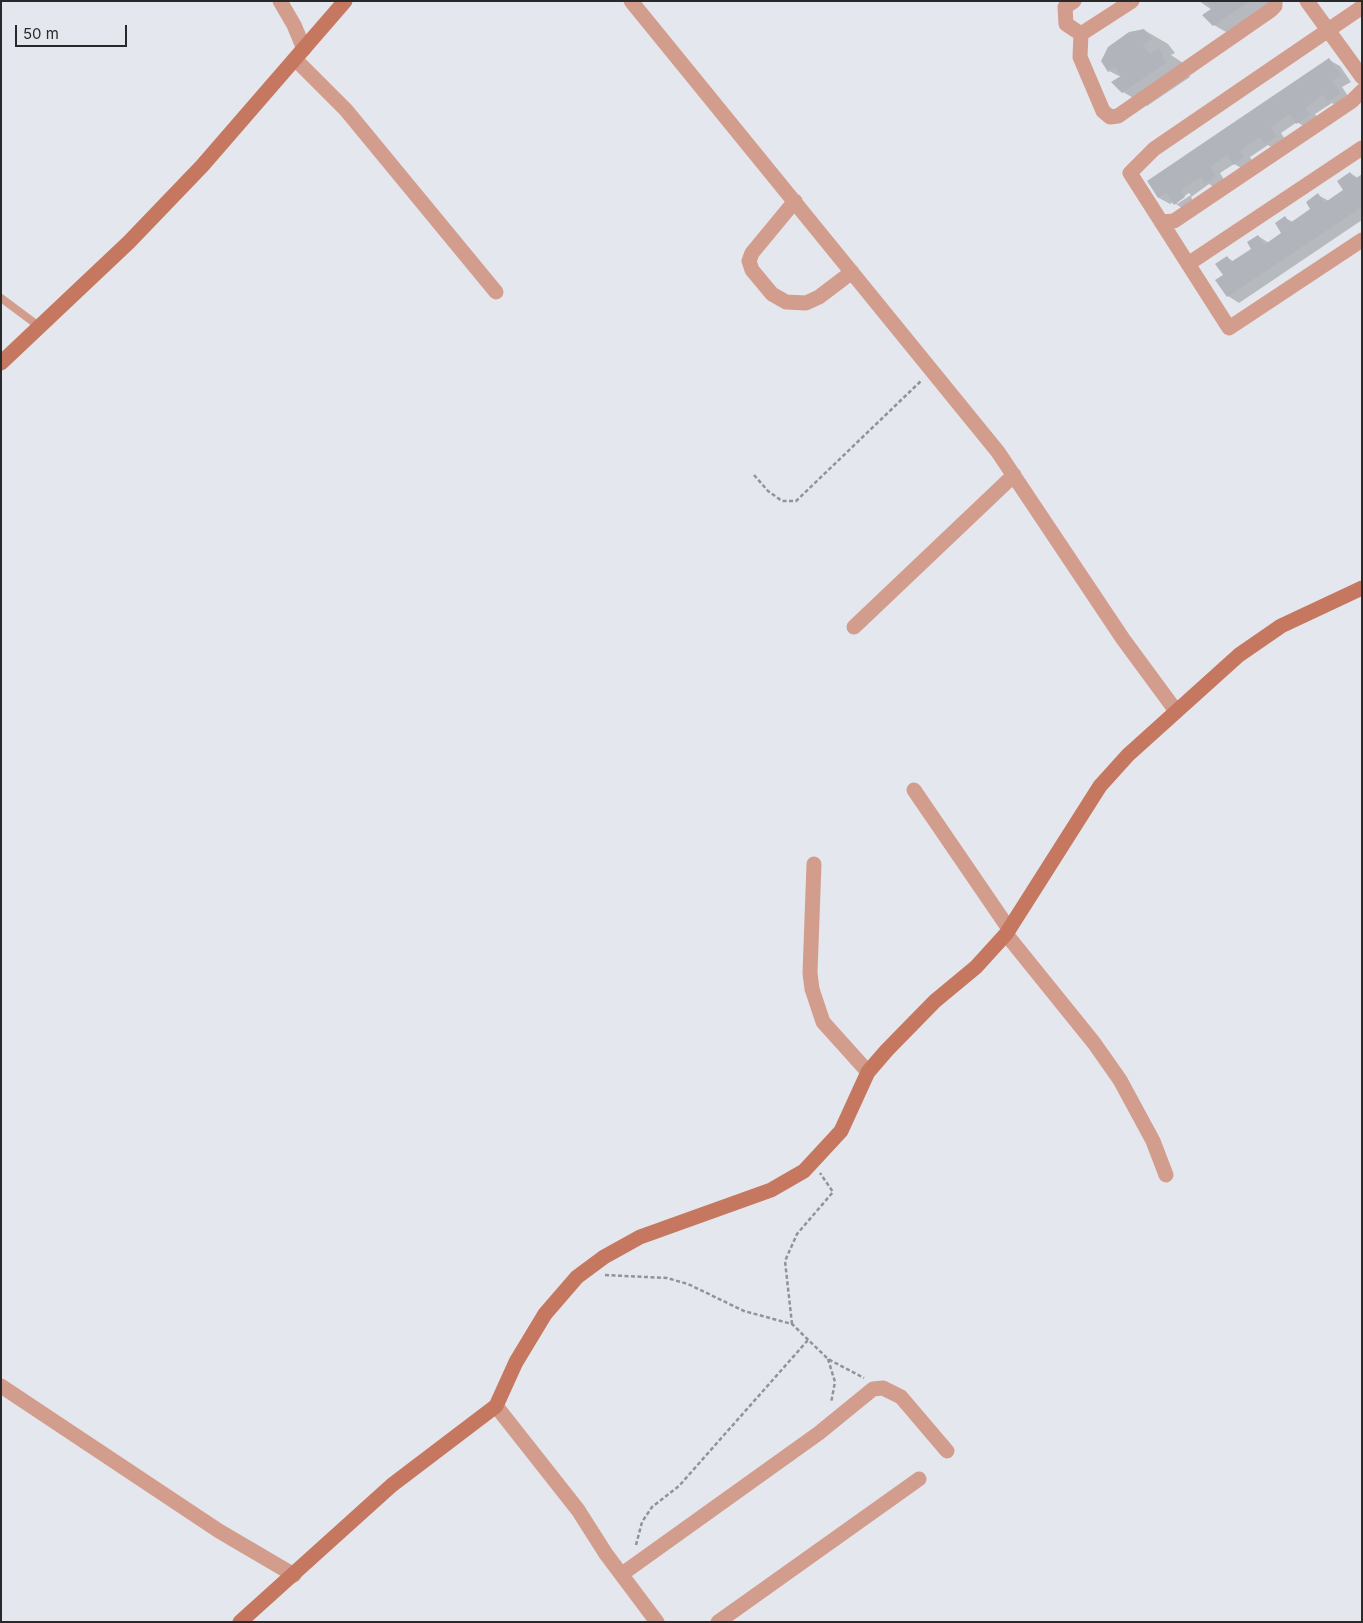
<!DOCTYPE html>
<html>
<head>
<meta charset="utf-8">
<style>
	body { margin:0 }
	#map { position:relative; width:1363px; height:1623px; overflow:hidden; background:#e4e8ee; font-family:Inter,sans-serif }
	canvas { display:block }
	.frame { position:absolute; inset:0; border:2px solid #27292b; pointer-events:none }
	.scale { position:absolute; left:15px; top:25px; width:112px; height:22px; box-sizing:border-box; border:2px solid #27292b; border-top:0; padding-left:6px; font-size:15px; line-height:18px; white-space:nowrap; color:#27292b; -webkit-text-stroke:4px #e4e8ee; paint-order:stroke }
</style>
</head>
<body>
<div id="map">
<canvas width="1363" height="1623"></canvas>
<div class="frame"></div>
<div class="scale">50 m</div>
</div>
<script>
const g = document.querySelector('canvas').getContext('2d');
g.lineJoin = 'round';
function fillPath(path, color) { g.fillStyle = color; g.fill(path, 'evenodd'); }
const poly = rows => new Path2D(rows.map(r => 'M' + r).join(''));
function stroke(path, color, width, dash) { g.strokeStyle = color; g.lineWidth = width; g.lineCap = dash ? 'butt' : 'round'; g.setLineDash(dash || []); g.stroke(path); }
fillPath(poly([
	[1199,1,1277,1,1238,39,1214,25,1212,10],
	[1144,30,1168,44,1175,53,1171,55,1183,63,1190,77,1147,106,1123,92,1121,77,1109,71],
	[1329,60,1340,66,1351,82,1342,87,1350,99,1339,107,1332,103,1315,114,1320,121,1308,129,1297,122,1281,133,1287,142,1276,150,1268,145,1250,157,1254,164,1245,170,1234,164,1220,173,1226,183,1217,189,1209,184,1191,197,1195,204,1185,210,1173,202,1170,204,1159,198,1148,181],
	[1189,193,1191,195,1177,204,1177,201],
	[1350,173,1358,178,1362,175,1362,220,1239,303,1228,296,1224,275,1227,257,1234,262,1253,249,1258,236,1269,243,1283,233,1285,218,1293,222,1312,210,1318,195,1329,201,1345,191]
]), '#0003');
fillPath(poly([
	[1206,1,1250,1,1213,26,1202,15,1211,9],
	[1144,29,1152,39,1143,45,1150,54,1159,47,1166,63,1122,93,1111,82,1121,76,1115,67,1108,72,1101,61,1108,47,1129,32],
	[1329,58,1341,75,1332,81,1341,93,1328,102,1323,95,1305,108,1310,115,1296,124,1290,114,1271,127,1277,136,1265,144,1260,137,1240,151,1244,158,1233,165,1227,155,1210,167,1216,176,1205,184,1201,177,1181,190,1185,197,1174,205,1166,193,1158,198,1147,181],
	[1350,172,1355,179,1362,174,1362,207,1227,297,1215,280,1223,275,1215,264,1227,256,1231,262,1251,249,1247,242,1258,235,1264,245,1281,233,1275,223,1285,216,1290,223,1310,209,1306,202,1318,193,1324,203,1343,190,1337,181]
]), '#b1b5bb');
stroke(poly([
	[754,475,768,491,782,501,796,501,922,380],
	[605,1275,667,1278,688,1284,744,1311,792,1324,828,1359,864,1378],
	[792,1324,785,1261,797,1234,833,1192,820,1173],
	[828,1359,835,1382,831,1403],
	[636,1545,642,1522,652,1507,679,1486,808,1340]
]), '#909397', 2.5, [4, 2.5]);
stroke(poly([
	[1,298,40,327]
]), '#d39d8d', 8);
stroke(poly([
	[280,1,294,25,304,49],
	[631,1,998,452,1123,639,1176,711],
	[1074,1,1065,7,1066,24,1081,34,1132,1],
	[1307,1,1362,77],
	[1362,7,1154,149,1130,173,1229,328,1362,240],
	[1081,34,1080,57,1103,111,1110,117,1118,116,1271,10,1275,6,1275,1],
	[295,59,346,110,496,292],
	[795,201,752,253,749,261,752,270,772,294,786,302,806,303,819,297,852,272],
	[1161,222,1174,221,1352,101,1362,91],
	[1188,264,1362,148],
	[854,627,1014,475],
	[914,790,1009,929],
	[814,864,810,973,812,989,823,1022,868,1072],
	[1006,934,1094,1043,1120,1080,1153,1141,1166,1175],
	[1,1386,219,1531,294,1575],
	[496,1406,578,1510,606,1554,657,1622],
	[622,1574,819,1433,873,1389,883,1388,901,1397,947,1451],
	[718,1622,919,1479]
]), '#d39d8d', 15);
stroke(poly([
	[1,363,129,242,202,166,345,1],
	[240,1622,392,1485,496,1406,516,1362,545,1314,577,1277,604,1257,640,1237,771,1190,804,1171,841,1131,868,1072,887,1050,935,1001,976,967,1006,934,1100,786,1128,755,1239,655,1281,626,1362,588]
]), '#c57760', 15);
</script>
</body>
</html>
